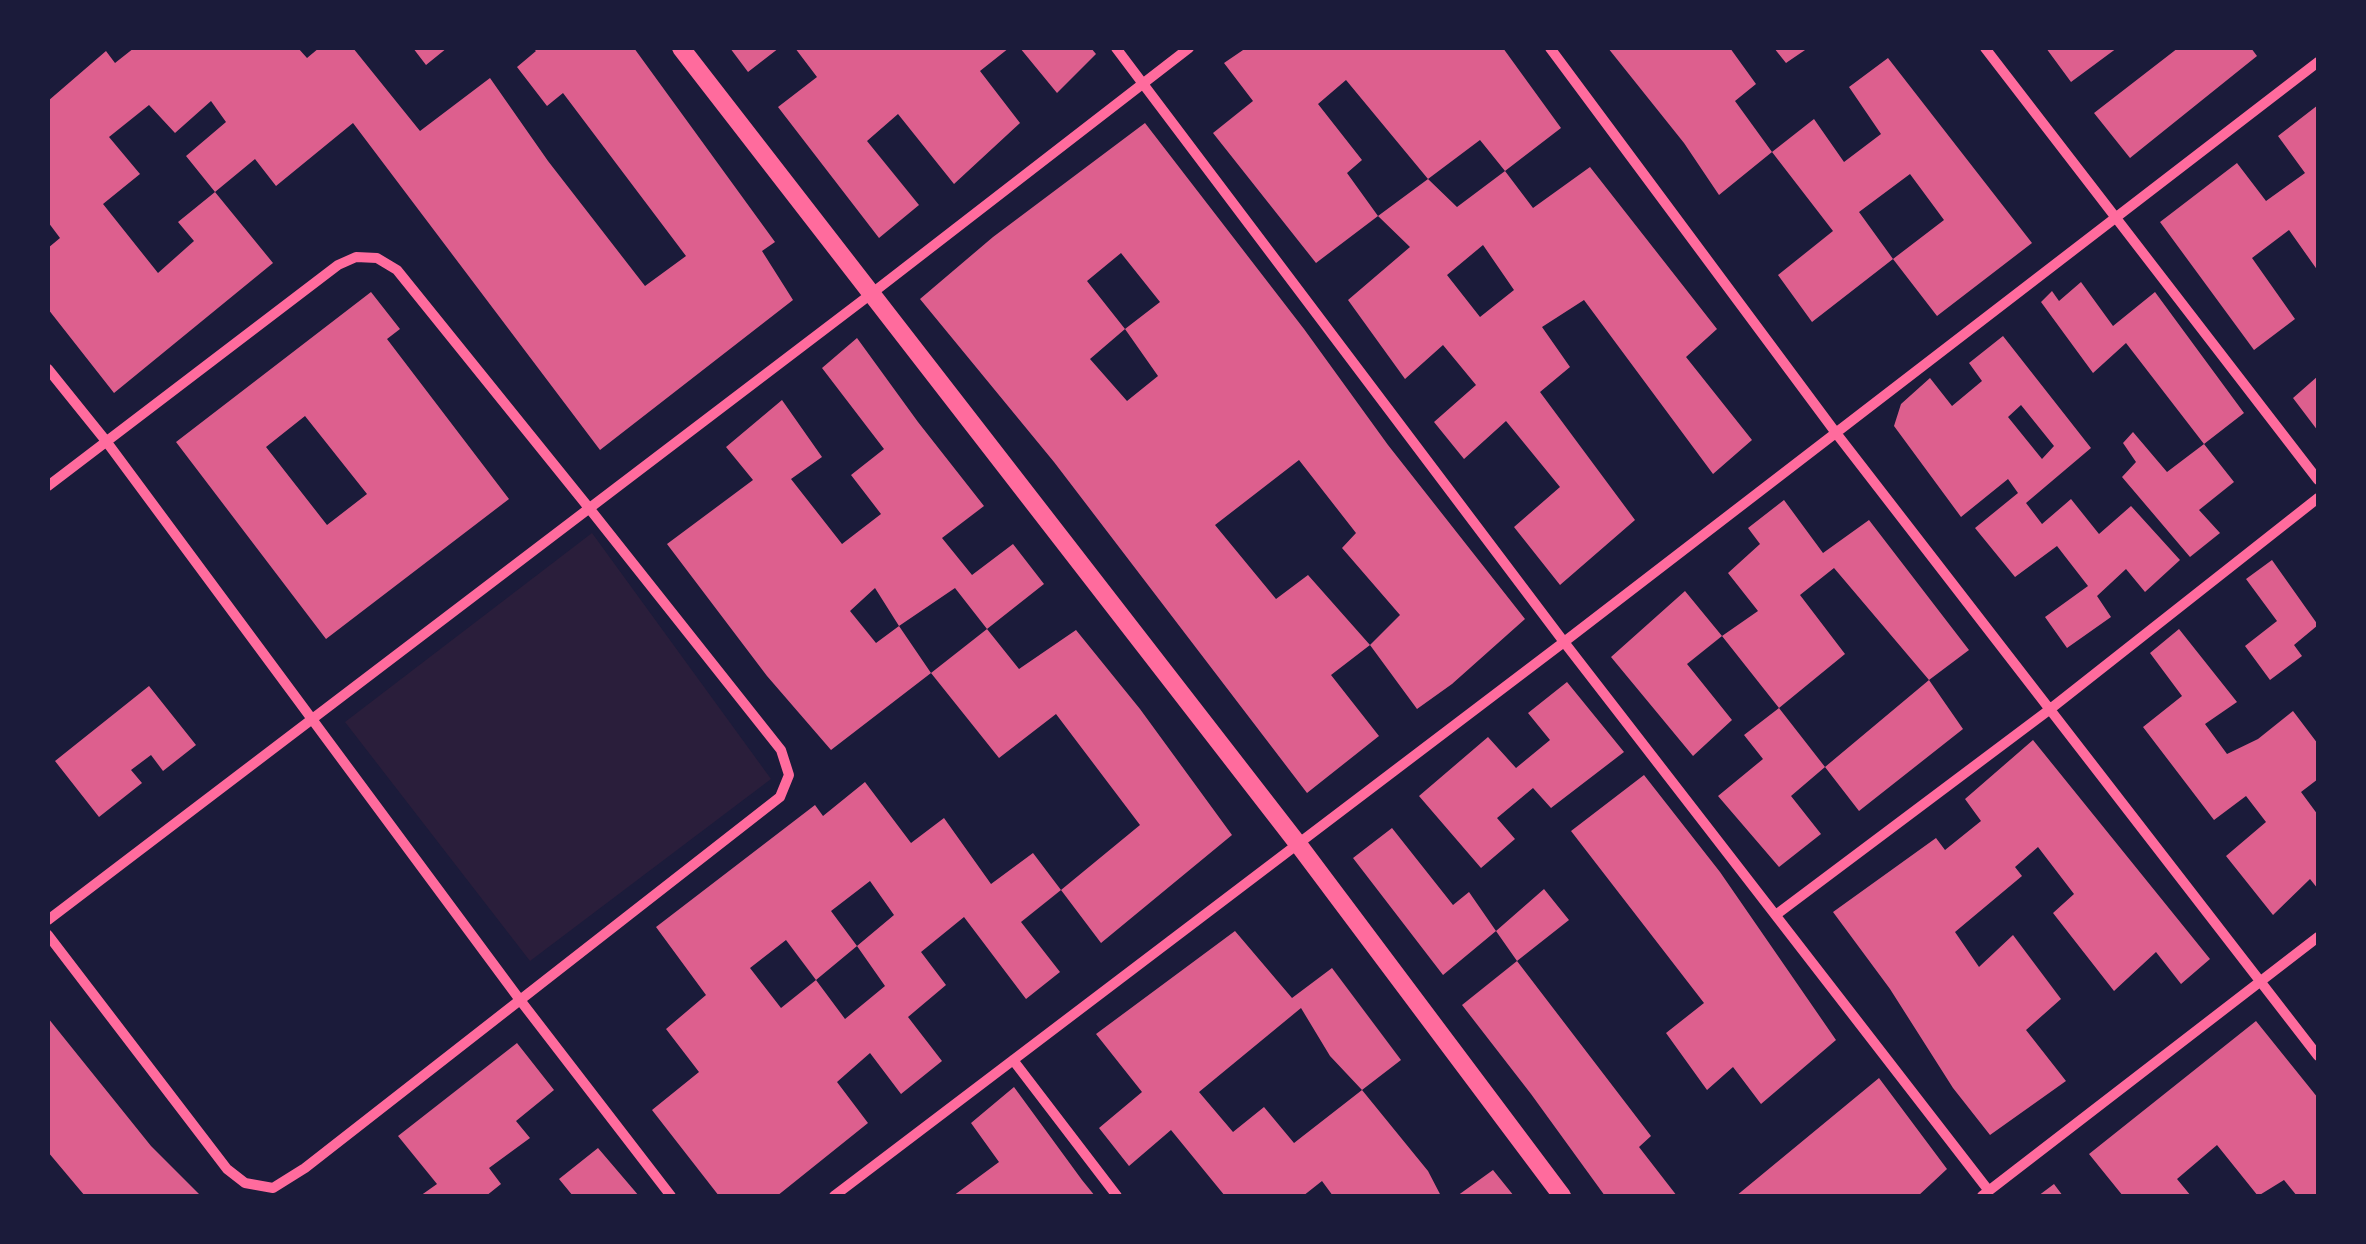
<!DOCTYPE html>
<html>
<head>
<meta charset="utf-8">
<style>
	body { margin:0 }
	#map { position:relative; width:2366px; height:1244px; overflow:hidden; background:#1b1b3a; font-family:"Archivo Narrow",sans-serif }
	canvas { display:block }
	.frame { position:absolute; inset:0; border:50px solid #1b1b3a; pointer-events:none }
</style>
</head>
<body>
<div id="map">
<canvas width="2366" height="1244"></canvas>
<div class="frame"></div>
</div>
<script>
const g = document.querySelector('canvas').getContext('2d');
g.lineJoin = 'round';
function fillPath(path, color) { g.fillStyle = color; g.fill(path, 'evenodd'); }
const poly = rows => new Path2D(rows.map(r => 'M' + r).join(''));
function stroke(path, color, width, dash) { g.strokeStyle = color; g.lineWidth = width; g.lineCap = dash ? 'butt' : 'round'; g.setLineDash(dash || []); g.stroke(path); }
fillPath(poly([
	[592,533,771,779,530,961,345,722]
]), '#2a1e3b');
fillPath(poly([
	[134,48,298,48,307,58,319,48,353,48,420,131,490,78,548,161,645,286,686,256,563,93,547,106,517,67,536,51,533,48,634,48,775,242,762,251,793,300,600,450,353,123,276,186,255,159,215,192,273,263,114,393,48,309,48,248,60,238,48,222,48,101,106,51,115,63],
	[211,101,226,122,186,156,215,192,178,222,194,241,158,273,103,204,140,174,109,137,149,105,175,133],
	[413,48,447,48,426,65],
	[730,48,779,48,748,72],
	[795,48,1009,48,980,71,1020,123,954,184,898,114,867,141,919,205,879,238,778,107,817,77],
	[1020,48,1091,48,1096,54,1057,93],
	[1246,48,1503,48,1561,128,1505,171,1533,208,1590,167,1717,329,1686,357,1752,440,1713,474,1584,300,1542,327,1570,367,1540,392,1635,520,1560,585,1514,527,1560,487,1506,421,1464,459,1434,422,1476,385,1443,345,1405,379,1348,300,1410,247,1378,216,1428,179,1346,80,1318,104,1362,160,1347,173,1378,216,1316,263,1213,133,1253,101,1224,63],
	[1480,140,1505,171,1457,207,1428,179],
	[1483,245,1514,290,1480,317,1447,275],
	[1608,48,1730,48,1756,84,1735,101,1772,152,1719,195,1684,143],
	[1774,48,1808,48,1786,63],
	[2046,48,2117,48,2071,82],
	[2178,48,2251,48,2257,56,2130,158,2094,113],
	[1888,58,2032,243,1937,316,1893,259,1944,220,1910,174,1859,212,1893,259,1812,322,1778,275,1833,231,1772,152,1814,119,1844,162,1881,134,1849,87],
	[2318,105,2318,271,2289,230,2252,258,2295,319,2254,350,2160,222,2237,163,2266,201,2305,173,2278,136],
	[1145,123,1304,329,1388,445,1525,619,1452,684,1417,709,1370,645,1400,615,1342,548,1356,533,1299,460,1215,525,1276,599,1308,575,1370,645,1331,675,1379,736,1307,793,1054,462,920,299,993,237],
	[1121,253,1160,302,1125,329,1158,376,1127,401,1090,359,1125,329,1087,281],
	[2081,282,2113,326,2155,292,2244,413,2204,444,2126,343,2093,373,2041,302,2052,291,2059,301],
	[371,292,400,329,387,339,509,499,326,639,176,442],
	[305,416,367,494,327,525,266,447],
	[2003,336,2091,448,2026,503,2042,524,2071,499,2099,534,2131,506,2180,560,2145,592,2126,569,2097,596,2111,617,2067,648,2045,617,2088,586,2057,546,2015,577,1975,528,2018,493,2008,479,1961,517,1894,426,1901,404,1930,378,1952,406,1982,381,1969,363],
	[2021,405,2054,446,2042,459,2008,417],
	[857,338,918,422,984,506,942,538,972,575,1013,544,1044,584,987,629,955,588,899,626,875,588,850,611,876,643,899,626,931,673,831,750,767,676,667,544,753,480,726,447,782,400,822,457,791,479,842,544,881,514,851,475,884,449,822,368],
	[2318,376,2318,431,2293,398],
	[2133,432,2167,472,2204,444,2234,482,2199,510,2220,533,2190,557,2122,477,2136,462,2123,443],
	[1784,500,1823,553,1869,520,1969,650,1929,680,1834,568,1800,595,1845,654,1779,708,1722,636,1758,611,1728,573,1760,544,1748,528],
	[2272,560,2318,625,2294,645,2302,656,2270,680,2245,646,2277,621,2246,579],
	[1685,591,1722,636,1687,664,1732,720,1693,756,1611,657],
	[987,629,1019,669,1076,630,1140,709,1232,835,1101,943,1061,890,1021,922,1060,972,1026,999,964,917,921,952,946,985,908,1017,942,1061,901,1094,870,1053,837,1082,868,1123,777,1196,719,1196,652,1110,699,1072,666,1029,706,995,656,927,815,805,823,816,865,782,911,843,944,818,991,884,1033,853,1061,890,1140,825,1056,714,999,758,931,673],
	[870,881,894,915,857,946,831,911],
	[786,940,816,980,781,1008,750,968],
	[857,946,885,986,845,1019,816,980],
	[2179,629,2237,702,2205,724,2227,754,2258,739,2293,711,2318,744,2318,779,2301,792,2318,815,2318,889,2310,879,2273,915,2226,856,2266,822,2246,796,2214,820,2143,727,2182,696,2150,653],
	[1929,680,1963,729,1859,811,1825,767],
	[1567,682,1624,752,1551,808,1533,788,1497,818,1515,839,1481,868,1419,796,1488,737,1516,768,1550,740,1528,713],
	[149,686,196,745,163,771,151,755,131,770,142,783,99,817,55,761],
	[1779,708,1825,767,1791,796,1821,834,1779,867,1718,796,1763,759,1744,735],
	[2033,740,2210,959,2181,984,2156,952,2114,991,2053,913,2074,894,2038,847,2015,867,2022,876,1955,932,1979,967,2013,935,2061,999,2026,1030,2066,1081,1990,1135,1953,1088,1890,989,1833,912,1936,838,1945,850,1981,821,1965,799],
	[1644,775,1720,872,1836,1040,1761,1104,1733,1067,1707,1090,1666,1033,1704,1003,1571,831],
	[1392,828,1453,905,1469,892,1496,931,1443,975,1353,858],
	[1544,889,1569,920,1517,961,1496,931],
	[1235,931,1292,998,1332,968,1401,1060,1362,1090,1330,1056,1301,1008,1199,1092,1233,1132,1264,1107,1294,1143,1362,1090,1428,1171,1441,1196,1333,1196,1322,1181,1303,1196,1225,1196,1171,1130,1129,1166,1099,1128,1142,1092,1096,1034],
	[1517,961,1651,1136,1639,1147,1677,1196,1605,1196,1531,1094,1462,1005],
	[48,1018,151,1146,201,1196,85,1196,48,1152],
	[2256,1021,2318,1098,2318,1196,2297,1196,2284,1180,2258,1196,2217,1145,2177,1179,2191,1196,2123,1196,2089,1154],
	[517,1043,554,1090,516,1121,530,1138,489,1168,501,1184,486,1196,420,1196,437,1184,398,1136],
	[1879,1078,1947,1169,1918,1196,1736,1196],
	[1014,1087,1082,1180,1095,1196,953,1196,999,1162,971,1123],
	[598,1148,639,1196,573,1196,559,1179],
	[1493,1170,1514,1196,1457,1196],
	[2054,1184,2063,1196,2038,1196]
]), '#dd5f8e');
stroke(poly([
	[1116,48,1564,642,1989,1191],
	[1550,48,1836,433,2318,1056],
	[1985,48,2318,480],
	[48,369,106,441,520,1000,671,1196],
	[48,486,338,265,356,257,377,258,397,270,589,508,781,750,789,775,780,797,305,1168,273,1188,245,1183,227,1169,48,935],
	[1777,914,2049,710,2318,498],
	[48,920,871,294,1189,48],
	[1013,1060,1117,1196],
	[834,1196,1564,642,2318,62],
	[1982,1196,2318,937]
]), '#ff6b9d', 10);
stroke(poly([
	[681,48,1298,844,1562,1196]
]), '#ff6b9d', 18);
</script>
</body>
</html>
